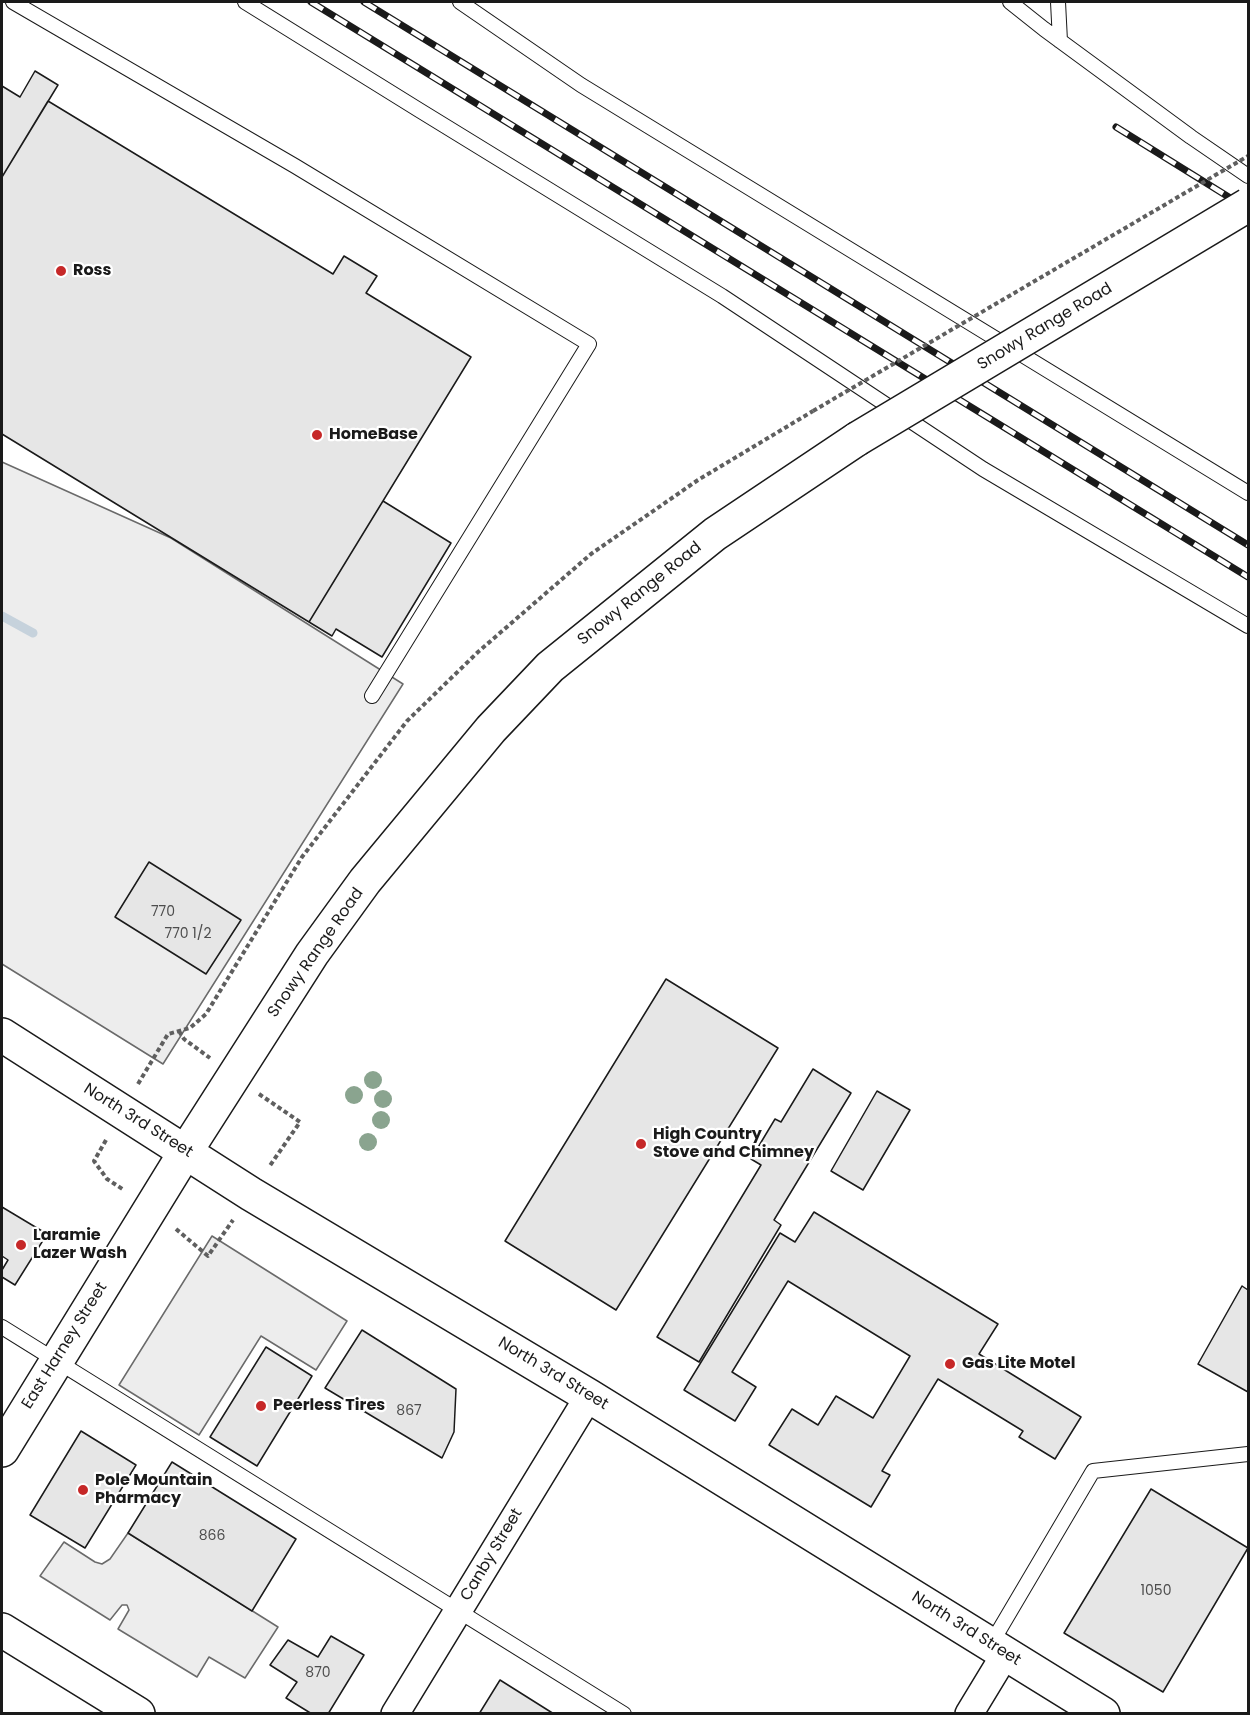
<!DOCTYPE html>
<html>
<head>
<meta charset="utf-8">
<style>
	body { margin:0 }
	#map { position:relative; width:1250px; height:1715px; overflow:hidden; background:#fff; font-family:Poppins,sans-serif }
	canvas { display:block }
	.frame { position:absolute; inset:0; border:3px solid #1a1a1a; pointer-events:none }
</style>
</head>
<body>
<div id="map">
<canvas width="1250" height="1715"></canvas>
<div class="frame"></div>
</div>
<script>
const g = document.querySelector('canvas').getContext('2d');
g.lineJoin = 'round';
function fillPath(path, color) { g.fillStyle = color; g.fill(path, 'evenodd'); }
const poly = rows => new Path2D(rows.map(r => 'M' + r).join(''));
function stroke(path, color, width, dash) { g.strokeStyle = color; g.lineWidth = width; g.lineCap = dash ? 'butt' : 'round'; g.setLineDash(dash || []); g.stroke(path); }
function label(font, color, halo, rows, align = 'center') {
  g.font = font + ' Poppins,sans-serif'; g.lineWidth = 4.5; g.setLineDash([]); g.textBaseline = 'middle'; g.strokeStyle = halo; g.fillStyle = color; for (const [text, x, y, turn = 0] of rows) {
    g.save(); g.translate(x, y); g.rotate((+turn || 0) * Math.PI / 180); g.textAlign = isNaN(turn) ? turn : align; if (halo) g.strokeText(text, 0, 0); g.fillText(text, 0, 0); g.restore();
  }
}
const parking = poly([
	[2,462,171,538,403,684,163,1064,2,964,2,462],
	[212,1236,347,1321,316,1370,261,1336,199,1435,119,1385,212,1236],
	[128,1533,278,1627,245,1678,209,1657,197,1677,118,1629,129,1610,127,1605,122,1605,110,1620,40,1576,64,1542,95,1562,102,1564,110,1559,128,1533]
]);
fillPath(parking, '#ededed');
stroke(parking, '#6a6a6a', 1.5);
stroke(poly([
	[2,616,33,633]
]), '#c6d2dc', 9);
const building = poly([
	[35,71,58,85,2,177,2,86,20,97,35,71],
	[48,101,333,274,344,256,377,276,366,293,471,357,309,622,2,434,2,177,48,101],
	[383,501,451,543,382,657,336,629,332,636,309,622,383,501],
	[149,862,241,920,206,974,115,917,149,862],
	[666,979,778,1048,616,1310,505,1241,666,979],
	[813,1069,851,1093,774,1220,781,1225,699,1362,657,1337,761,1165,751,1159,775,1119,781,1122,813,1069],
	[877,1091,910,1110,863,1190,831,1171,877,1091],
	[2,1207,47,1234,15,1285,2,1277,2,1270,8,1260,2,1256,2,1207],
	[814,1212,998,1324,979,1354,1081,1417,1055,1459,1019,1437,1023,1431,938,1379,882,1471,890,1475,871,1507,769,1445,792,1409,818,1425,836,1396,873,1418,910,1356,788,1281,732,1372,756,1387,735,1421,684,1390,780,1233,795,1242,814,1212],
	[1242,1286,1248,1290,1248,1392,1198,1364,1242,1286],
	[362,1330,456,1389,454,1432,442,1458,325,1388,362,1330],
	[266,1347,312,1376,257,1466,210,1437,266,1347],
	[81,1431,136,1465,85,1548,30,1515,81,1431],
	[172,1462,296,1539,252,1611,128,1533,172,1462],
	[1151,1489,1248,1548,1163,1692,1064,1633,1151,1489],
	[331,1636,364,1655,328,1714,312,1714,286,1698,297,1682,270,1665,288,1640,318,1657,331,1636],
	[500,1680,554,1714,479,1714,500,1680]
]);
fillPath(building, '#e6e6e6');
stroke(building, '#1a1a1a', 1.5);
const lane = poly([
	[13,2,295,166,589,344,372,696],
	[245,2,419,110,722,296,983,469,1248,626],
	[460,2,581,85,1248,493],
	[1010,2,1044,29,1191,137,1248,176],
	[1058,2,1060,41],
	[2,1327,624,1714],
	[991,1644,1093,1471,1248,1454]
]);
const street = poly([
	[395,1714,589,1396],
	[969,1714,1006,1653]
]);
const secondary = poly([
	[2,1450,186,1151],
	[2,1630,138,1714]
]);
const primary = poly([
	[2,1035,251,1194,589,1396,1103,1714],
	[186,1151,312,954,365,881,491,729,550,667,715,534,857,439]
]);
stroke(lane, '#1a1a1a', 16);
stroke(street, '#1a1a1a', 30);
stroke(secondary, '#1a1a1a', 36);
stroke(primary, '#1a1a1a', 36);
stroke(poly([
	[179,1031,184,1039,210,1058],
	[138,1084,168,1034,190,1028,206,1014,302,857,407,721,478,652,591,554,698,480,813,411],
	[259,1094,300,1122,269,1167],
	[106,1140,94,1161,107,1179,124,1190],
	[176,1229,208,1256,233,1220]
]), '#5f5f5f', 4, [4.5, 3]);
stroke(lane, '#fff', 14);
stroke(street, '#fff', 27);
stroke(secondary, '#fff', 33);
stroke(primary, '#fff', 33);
const rail = poly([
	[311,2,1248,577],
	[364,2,1248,545],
	[1116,127,1248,209]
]);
stroke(rail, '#1a1a1a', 7);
stroke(rail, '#fff', 4.5, [14]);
const primaryBridge = poly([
	[857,439,1248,205]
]);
stroke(primaryBridge, '#1a1a1a', 36, []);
stroke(poly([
	[813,411,1248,156]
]), '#5f5f5f', 4, [4.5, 3]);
stroke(primaryBridge, '#fff', 33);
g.fillStyle = '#8aa48f';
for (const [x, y] of [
	[373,1080],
	[354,1095],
	[383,1099],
	[381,1120],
	[368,1142]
]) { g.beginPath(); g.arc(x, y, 9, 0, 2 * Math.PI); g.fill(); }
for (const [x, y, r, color] of [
	[61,271,6,"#c62828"],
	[317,435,6,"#c62828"],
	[641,1144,6,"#c62828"],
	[21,1245,6,"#c62828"],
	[950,1364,6,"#c62828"],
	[261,1406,6,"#c62828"],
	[83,1490,6,"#c62828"]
]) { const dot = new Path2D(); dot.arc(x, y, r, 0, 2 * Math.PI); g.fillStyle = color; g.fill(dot); stroke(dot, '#fff', 2); }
label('14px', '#4d4d4d', null, [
	["770",163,912],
	["770 1/2",188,934],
	["867",409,1411],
	["866",212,1536],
	["1050",1156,1591],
	["870",318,1673]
]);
label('bold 16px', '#1a1a1a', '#fff', [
	["Ross",73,271],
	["HomeBase",329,435],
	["High Country",653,1135],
	["Stove and Chimney",653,1153],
	["Laramie",33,1236],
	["Lazer Wash",33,1254],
	["Gas Lite Motel",962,1364],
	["Peerless Tires",273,1406],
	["Pole Mountain",95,1481],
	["Pharmacy",95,1499]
], 'left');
label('16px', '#1a1a1a', '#fff', [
	["Snowy Range Road",1045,327,-31],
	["Snowy Range Road",640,594,-39],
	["Snowy Range Road",316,953,-55],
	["North 3rd Street",138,1121,32],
	["East Harney Street",65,1346,-58],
	["North 3rd Street",553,1374,31],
	["Canby Street",492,1555,-59],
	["North 3rd Street",966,1629,32]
]);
</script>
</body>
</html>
